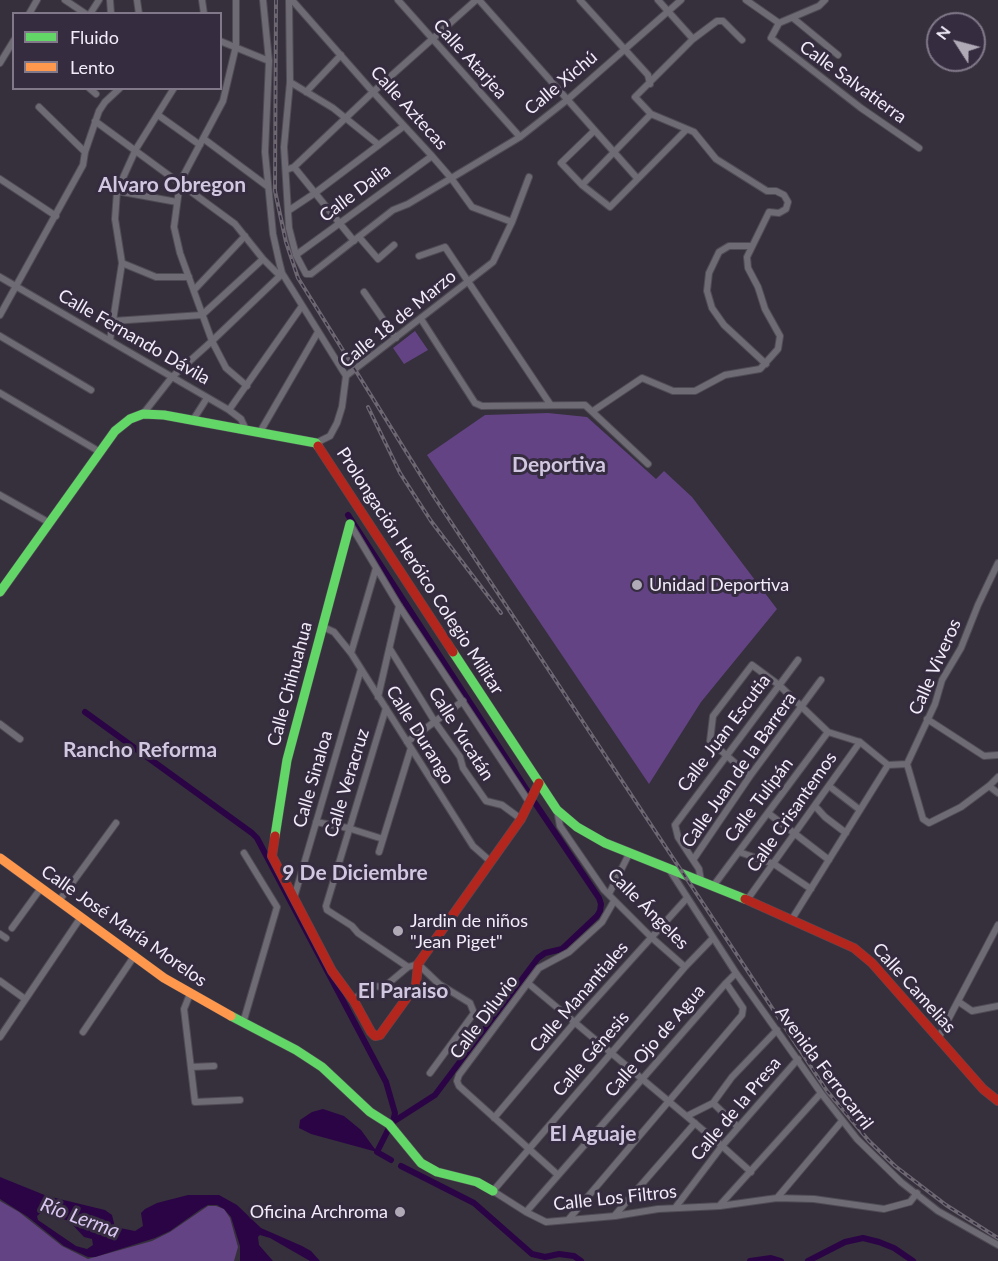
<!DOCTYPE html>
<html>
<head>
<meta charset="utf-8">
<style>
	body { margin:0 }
	#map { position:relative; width:998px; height:1261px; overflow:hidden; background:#36303c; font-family:Lato,sans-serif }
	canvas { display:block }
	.legend { position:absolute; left:12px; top:12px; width:210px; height:78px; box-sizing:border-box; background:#352c40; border:2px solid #81798a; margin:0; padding:8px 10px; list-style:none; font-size:18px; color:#f2ecf9 }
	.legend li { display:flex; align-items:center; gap:12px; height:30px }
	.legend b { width:30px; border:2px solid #81798a }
	.north { position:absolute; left:926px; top:12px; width:60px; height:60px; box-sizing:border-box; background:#352c40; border:2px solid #81798a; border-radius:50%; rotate:306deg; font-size:16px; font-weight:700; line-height:24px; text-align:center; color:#f2ecf9 }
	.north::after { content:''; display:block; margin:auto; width:21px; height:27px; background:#b0aab7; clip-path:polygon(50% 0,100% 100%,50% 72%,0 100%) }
</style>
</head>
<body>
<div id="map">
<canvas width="998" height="1261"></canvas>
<ul class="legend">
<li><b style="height:8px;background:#63d668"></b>Fluido</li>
<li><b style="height:8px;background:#ff974d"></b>Lento</li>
</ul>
<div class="north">N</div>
</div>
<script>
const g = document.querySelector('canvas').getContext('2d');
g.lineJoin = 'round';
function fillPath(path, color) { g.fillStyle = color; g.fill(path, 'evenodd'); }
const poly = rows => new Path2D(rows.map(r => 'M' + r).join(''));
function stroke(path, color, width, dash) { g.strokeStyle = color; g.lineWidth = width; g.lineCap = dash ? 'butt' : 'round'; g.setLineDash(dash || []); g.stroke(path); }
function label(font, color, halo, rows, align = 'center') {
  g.font = font + ' Lato,sans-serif'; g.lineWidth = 6; g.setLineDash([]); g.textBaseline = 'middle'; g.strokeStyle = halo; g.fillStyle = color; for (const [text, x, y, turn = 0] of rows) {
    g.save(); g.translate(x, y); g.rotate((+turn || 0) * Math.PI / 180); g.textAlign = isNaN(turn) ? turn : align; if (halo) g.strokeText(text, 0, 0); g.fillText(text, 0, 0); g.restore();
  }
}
fillPath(poly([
	[415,331,428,350,404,364,393,348],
	[548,413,587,417,656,479,664,471,692,497,777,609,701,702,649,784,427,455,485,415],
	[0,1201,19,1212,62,1246,88,1259,152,1241,170,1232,208,1206,216,1206,224,1209,230,1218,238,1247,234,1261,0,1261]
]), '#634384');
fillPath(poly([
	[323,1109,344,1116,361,1130,377,1152,311,1134,299,1128,300,1120,312,1112],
	[0,1177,47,1196,105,1210,112,1215,115,1227,135,1231,143,1226,141,1213,145,1209,157,1203,188,1195,219,1195,237,1205,261,1228,302,1246,311,1251,320,1261,310,1261,270,1238,260,1235,258,1237,259,1245,273,1261,240,1261,240,1246,231,1217,224,1209,217,1205,208,1205,201,1209,170,1231,155,1238,95,1257,88,1257,64,1246,28,1217,0,1199],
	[42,1212,69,1221,84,1237,92,1239,93,1245,87,1249,76,1246,38,1220,37,1216]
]), '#2b0446');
stroke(poly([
	[348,515,530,795],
	[85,712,252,833,257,838,386,1082,395,1113,393,1122],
	[393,1122,435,1095,538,958,545,953,562,949,597,916,600,911,601,904,599,898,535,803],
	[388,1130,377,1152,391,1160],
	[401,1166,474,1203,532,1254,545,1257,559,1254,574,1256,581,1261],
	[750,1261,771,1258,781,1261],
	[808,1261,845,1242,863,1238,879,1242,894,1248,913,1261]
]), '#2b0446', 6);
const street = poly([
	[65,0,86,14],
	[110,0,111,14],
	[137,0,139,14],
	[202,0,204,14],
	[236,0,236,46,223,101,180,182,174,227,180,253,212,341,226,368,247,386],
	[263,0,269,61,265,152,273,234,279,261,282,273,346,376],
	[289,0,290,82,284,147,289,228,296,255,306,274,311,274,393,210,408,204,520,137,567,100,681,0],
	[292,0,373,92,432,156,451,178,472,207,512,222],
	[398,0,520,137],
	[479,0,637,178],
	[580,0,648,75,650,84],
	[658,0,693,39],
	[746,0,779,23],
	[825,0,819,6,779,23,771,38,861,108,919,148],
	[29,14,37,0],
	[90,14,99,0],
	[793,18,838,55],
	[220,41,269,61],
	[0,63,14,40],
	[290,82,333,108,379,145],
	[89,88,96,94],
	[306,92,341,55],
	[39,107,85,152],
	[158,115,200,145],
	[95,121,235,224,263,259,280,276],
	[594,131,561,163,582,185,610,207,686,130],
	[204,139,267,186],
	[294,167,354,241],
	[286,170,294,167,373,92,476,0],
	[0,179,56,216],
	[582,185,651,114],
	[117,191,177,202],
	[288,211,315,193,404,126],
	[359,237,378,259,394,245],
	[751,246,729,246,719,252,709,273,707,291,712,308,724,325,766,364],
	[296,255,432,156],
	[419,256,445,247,550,404],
	[122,263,156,277,189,277],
	[0,277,229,410,241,419,246,430],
	[195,289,245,236],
	[364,292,396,338],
	[0,315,83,165,85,152,99,111,105,102,120,88],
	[421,319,475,403,482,406,585,405,648,464],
	[113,321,202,315,263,259],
	[0,336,91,390],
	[110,340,122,263,115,219,117,191,136,149,174,88],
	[0,393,100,452],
	[229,410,302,306],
	[593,411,642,378,673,391,695,391,725,375,760,369,778,349,780,336,765,309,758,287,748,268,747,257,769,212,779,213,786,209,788,202,784,195,776,191,767,191,716,159,694,132,651,114,635,97,693,39,717,21,723,21,742,40],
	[143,414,172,377,212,341,282,274],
	[193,420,207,398],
	[260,432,318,332],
	[316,443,330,436,337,423,342,407,346,376,493,262,512,222,529,177],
	[0,495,48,522],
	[350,524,399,606,529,802],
	[323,627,334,632,351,653,473,846,490,861],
	[390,649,435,722,460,757,463,768,486,801,502,805,521,819],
	[351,653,376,568],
	[378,697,399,606],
	[386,708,326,906,327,910,352,926,358,933,408,967],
	[927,719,984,756,998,755],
	[0,724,20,739],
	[407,742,463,701],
	[907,764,923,819,929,823,961,807,989,786,998,777],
	[750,776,710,741,713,716,752,665,779,685,828,732,860,742,888,765],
	[829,786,860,810],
	[989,786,998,793],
	[815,806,825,817,846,833],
	[557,810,560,826,604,890,651,937,685,967],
	[768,813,829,860],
	[316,822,348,828,383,839],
	[379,852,411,748],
	[739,852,774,864,811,889],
	[693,860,678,837,675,825,798,660],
	[669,869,736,973,821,1093,857,1139,901,1182,938,1211,998,1245],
	[701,881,699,869,693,860,750,776,821,680],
	[714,885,828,732],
	[609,894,629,854],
	[294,898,361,669],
	[747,900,860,742],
	[59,901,116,823],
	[792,919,888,765,907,764,935,704,942,680,961,648,978,605,998,563],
	[12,928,41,888],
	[0,934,6,938],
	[713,938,685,967,493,1191,526,1212,546,1222,615,1216,658,1209,720,1206,777,1198,814,1199,884,1209,910,1202,917,1193],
	[0,981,25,999],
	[529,984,722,1146,751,1172],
	[190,994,184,1009,195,1102,240,1100],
	[354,1001,365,988,373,986,384,987,408,967,418,964,439,984,470,1003,474,1013,430,1073],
	[959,1002,972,1011,998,1006],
	[243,1023,277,907,244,853],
	[83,1032,135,955],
	[0,1037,81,917],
	[938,1039,998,925],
	[191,1067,214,1066],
	[713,1103,738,1127],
	[687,1116,713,1103,732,1077,777,1030],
	[494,1118,575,1022,687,898],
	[558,1175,459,1086,457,1081,459,1075,539,968,569,952,602,922,614,901],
	[777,1198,842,1121],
	[720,1205,821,1093],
	[675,1208,722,1146,798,1059],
	[526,1212,726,983,736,973],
	[615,1215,695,1123],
	[568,1220,742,1015,743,1008,726,983]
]);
const fast = poly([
	[0,592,115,431,130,419,143,414,164,415,316,443,318,446],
	[453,652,557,810,577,827,605,843,745,899],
	[275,836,287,760,350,524],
	[231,1016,296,1050,322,1067,370,1112,389,1124,421,1163,437,1172,477,1182,493,1191]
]);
const slow = poly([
	[0,858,164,978,231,1016]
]);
const jam = poly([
	[318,446,453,652],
	[275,836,272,856,332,971,354,1001,371,1032,375,1036,380,1035,416,985,418,964,521,819,539,783],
	[745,899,854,948,872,963,983,1089,998,1101]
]);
stroke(street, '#504c56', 8);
stroke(fast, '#504c56', 10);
stroke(slow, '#504c56', 10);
stroke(jam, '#504c56', 10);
stroke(street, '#6f6b74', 6);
stroke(fast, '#63d668', 9);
stroke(slow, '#ff974d', 9);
stroke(jam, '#b3261e', 9);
const rail = poly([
	[276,0,275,191,286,242,298,278,433,495,827,1091,869,1141,895,1166,946,1205,998,1238],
	[368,407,400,473,431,521,501,613]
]);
stroke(rail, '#6c6771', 4);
stroke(rail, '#352c40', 1.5, [4.5]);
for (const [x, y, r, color] of [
	[637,585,6,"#b0aab7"],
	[398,931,6,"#b0aab7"],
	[400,1212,6,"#b0aab7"]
]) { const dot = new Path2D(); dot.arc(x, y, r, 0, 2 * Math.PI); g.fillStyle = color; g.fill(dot); stroke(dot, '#352c40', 2); }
label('18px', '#f2ecf9', '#352c40', [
	["Calle Atarjea",470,59,48],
	["Calle Salvatierra",853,82,36],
	["Calle Xichú",561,83,-40],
	["Calle Aztecas",409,108,48],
	["Calle Dalia",355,193,-37],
	["Calle 18 de Marzo",398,319,-39],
	["Calle Fernando Dávila",134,337,30],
	["Prolongación Heróico Colegio Militar",420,571,57],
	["Calle Viveros",935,667,-66],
	["Calle Chihuahua",290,684,-75],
	["Calle Juan Escutia",724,733,-53],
	["Calle Yucatán",461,734,58],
	["Calle Durango",420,735,58],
	["Calle Juan de la Barrera",739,770,-55],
	["Calle Sinaloa",313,779,-74],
	["Calle Veracruz",347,783,-73],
	["Calle Tulipán",759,800,-53],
	["Calle Crisantemos",792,812,-55],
	["Calle Ángeles",648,909,45],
	["Calle José María Morelos",124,926,35],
	["Calle Camelias",914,988,48],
	["Calle Manantiales",579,997,-49],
	["Calle Diluvio",484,1017,-53],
	["Calle Ojo de Agua",655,1041,-49],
	["Calle Génesis",591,1054,-49],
	["Avenida Ferrocarril",824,1068,53],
	["Calle de la Presa",736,1109,-50],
	["Calle Los Filtros",615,1198,-6]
]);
label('18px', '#f2ecf9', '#352c40', [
	["Unidad Deportiva",649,585],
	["Jardin de niños",410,921],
	["\"Jean Piget\"",410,942],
	["Oficina Archroma",388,1212,"right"]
], 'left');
label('italic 20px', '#d9c6f0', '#352c40', [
	["Río Lerma",80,1218,20]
]);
label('bold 21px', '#d2c7e0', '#352c40', [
	["Alvaro Obregon",172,185],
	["Deportiva",559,465],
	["Rancho Reforma",140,750],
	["9 De Diciembre",355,873],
	["El Paraiso",403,991],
	["El Aguaje",593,1134]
]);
</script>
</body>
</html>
